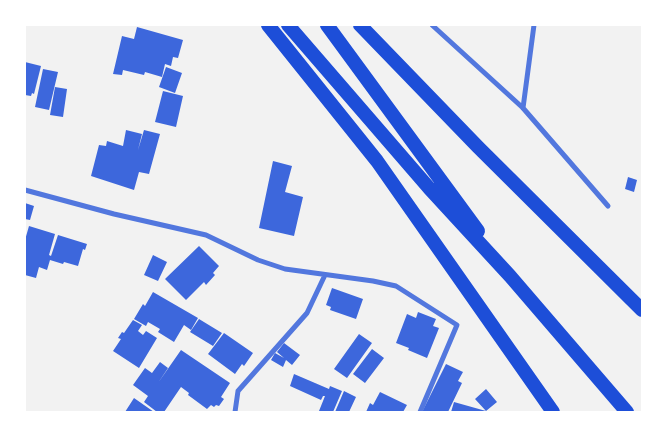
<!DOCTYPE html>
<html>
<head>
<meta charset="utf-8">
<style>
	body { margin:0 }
	#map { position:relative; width:667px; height:437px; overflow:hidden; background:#f2f2f2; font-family:Jost,sans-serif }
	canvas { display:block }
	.frame { position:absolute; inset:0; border:26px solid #fff; pointer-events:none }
</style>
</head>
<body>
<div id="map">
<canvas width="667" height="437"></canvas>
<div class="frame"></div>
</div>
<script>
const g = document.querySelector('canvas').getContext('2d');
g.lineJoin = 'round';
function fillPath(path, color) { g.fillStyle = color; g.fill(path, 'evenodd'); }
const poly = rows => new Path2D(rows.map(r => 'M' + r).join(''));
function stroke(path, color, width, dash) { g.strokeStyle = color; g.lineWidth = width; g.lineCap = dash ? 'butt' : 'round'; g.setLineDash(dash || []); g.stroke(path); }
fillPath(poly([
	[137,27,183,40,178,58,173,57,171,66,165,64,162,77,145,72,144,75,123,70,122,75,113,74,122,36,134,39],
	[25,62,41,66,34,94,32,93,31,96,25,95],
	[166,67,182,73,175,93,159,87],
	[43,69,58,72,49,110,35,107],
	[55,87,67,89,63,117,50,115],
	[163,91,183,96,176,127,155,122],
	[126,130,142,134,138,150,144,130,160,134,149,174,139,172,134,190,91,176,99,145,106,146,107,141,123,146],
	[273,161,292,166,285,192,303,197,294,236,259,228],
	[628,177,637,180,634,192,625,189],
	[25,203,34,206,30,220,25,219],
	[29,226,55,234,49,255,51,256,58,235,87,244,85,250,83,249,78,266,64,262,63,264,50,260,47,270,39,267,36,278,25,275,25,240],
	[199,246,219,266,213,273,215,275,206,285,204,282,186,300,165,279],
	[153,255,167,262,158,281,144,275],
	[332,288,363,299,356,319,330,310,331,307,326,305],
	[153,292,198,318,191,330,184,325,174,342,158,332,160,329,148,322,146,326,134,319,143,304,145,306],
	[418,312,436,319,433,326,439,328,427,358,408,350,409,348,396,343,407,314,416,318],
	[199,319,222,333,213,346,190,332],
	[133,320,142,325,138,331,143,335,146,331,157,338,139,368,113,351,121,339,118,338,122,332,124,333],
	[224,333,253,353,244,366,242,364,235,374,208,354],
	[359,334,372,343,347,378,334,369],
	[284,343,300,355,292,365,286,360,283,367,271,360,275,353,284,358,277,352],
	[372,349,384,358,365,383,353,374],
	[181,350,230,383,221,397,224,399,219,406,216,405,214,407,211,405,207,409,188,395,189,393,181,387,164,412,157,412,144,402,148,396,133,385,145,368,152,373,160,362,168,368,158,383],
	[446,364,463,372,458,381,462,383,448,412,422,412],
	[294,374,329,389,330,386,342,391,333,412,319,411,325,396,323,396,321,400,290,386],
	[486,389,497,402,486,411,475,399],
	[344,391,356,397,349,412,335,412],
	[380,392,407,405,403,412,366,412,370,403,373,405],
	[134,398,154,412,125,412],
	[454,402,486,411,486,412,451,412]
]), '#3d67dc');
stroke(poly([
	[432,25,523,108,608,206],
	[523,108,534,25],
	[25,190,114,214,206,235,258,260,285,269,373,281,396,286,457,325,420,412],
	[235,412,238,391,307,313,325,275]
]), '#5277de', 5);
stroke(poly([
	[268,25,377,161,553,412],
	[288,25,429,188,510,276,627,412],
	[327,25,478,231],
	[360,25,478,147,642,310]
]), '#1d4ed8', 14);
</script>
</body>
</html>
